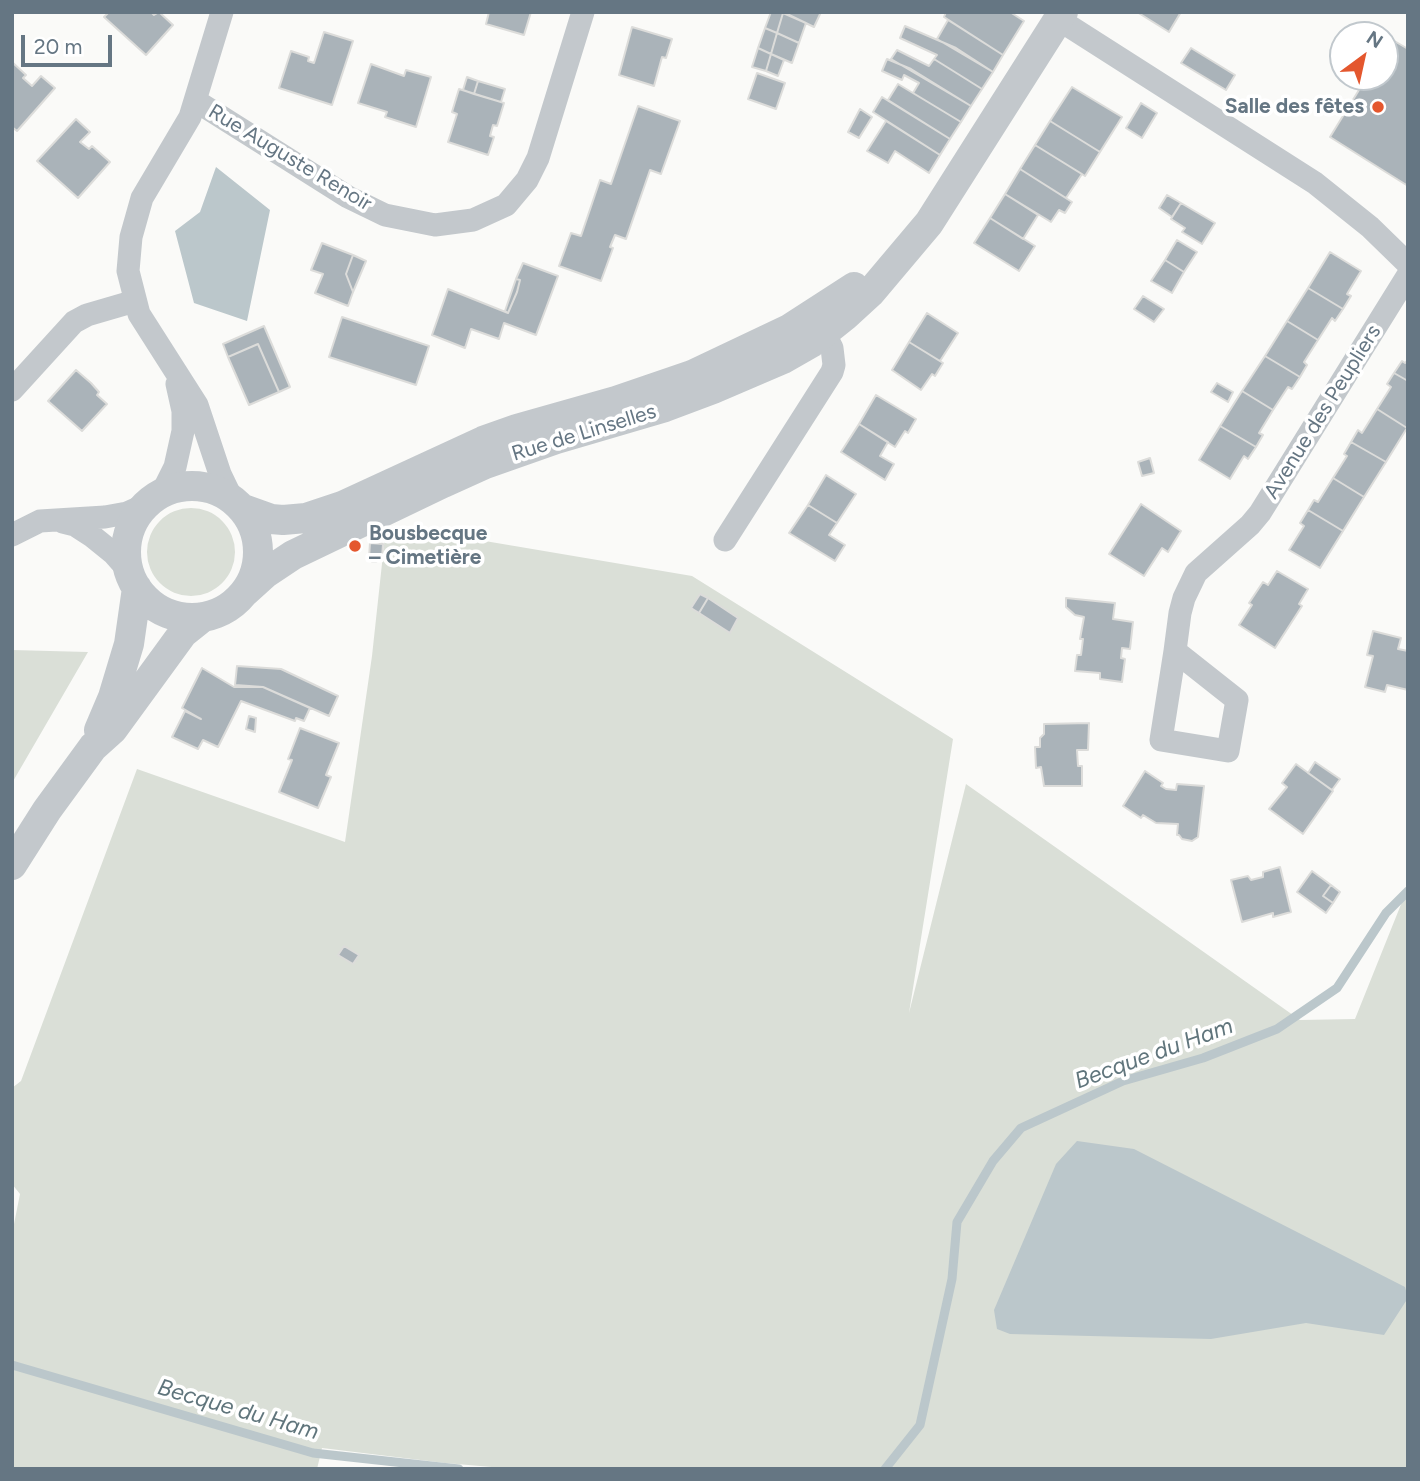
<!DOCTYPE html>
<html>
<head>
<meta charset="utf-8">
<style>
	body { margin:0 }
	#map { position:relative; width:1420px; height:1481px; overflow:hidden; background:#fafaf8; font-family:Figtree,sans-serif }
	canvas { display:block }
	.frame { position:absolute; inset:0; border:14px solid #657683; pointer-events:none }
	.north { position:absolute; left:1329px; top:21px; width:70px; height:70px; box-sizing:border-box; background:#fff; border:2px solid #c1c8cd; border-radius:50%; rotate:33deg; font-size:19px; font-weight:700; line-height:28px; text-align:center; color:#657683 }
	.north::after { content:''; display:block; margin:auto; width:24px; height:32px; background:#e4572e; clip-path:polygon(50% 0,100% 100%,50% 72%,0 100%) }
	.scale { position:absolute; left:21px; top:35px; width:91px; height:32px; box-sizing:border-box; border:4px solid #657683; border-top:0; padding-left:9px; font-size:21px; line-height:24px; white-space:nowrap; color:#657683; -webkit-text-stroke:5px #fff; paint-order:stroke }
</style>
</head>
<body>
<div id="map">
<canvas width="1420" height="1481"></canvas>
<div class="frame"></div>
<div class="north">N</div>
<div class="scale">20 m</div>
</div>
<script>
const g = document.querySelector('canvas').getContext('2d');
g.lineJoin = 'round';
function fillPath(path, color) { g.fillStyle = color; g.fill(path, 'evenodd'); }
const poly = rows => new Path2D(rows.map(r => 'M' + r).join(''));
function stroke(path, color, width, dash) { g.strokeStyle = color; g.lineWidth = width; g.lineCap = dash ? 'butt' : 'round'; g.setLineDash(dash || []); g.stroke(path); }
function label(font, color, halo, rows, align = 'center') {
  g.font = font + ' Figtree,sans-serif'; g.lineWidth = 7; g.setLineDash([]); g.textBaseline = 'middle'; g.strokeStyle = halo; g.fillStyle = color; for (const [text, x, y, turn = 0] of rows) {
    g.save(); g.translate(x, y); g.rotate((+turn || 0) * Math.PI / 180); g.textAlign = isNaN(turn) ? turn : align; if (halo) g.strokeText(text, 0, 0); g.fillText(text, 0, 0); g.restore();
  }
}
fillPath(poly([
	'147 552a44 44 0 1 1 88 0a44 44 0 1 1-88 0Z',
	[385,536,479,540,692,576,953,739,909,1013,966,784,1300,1020,1355,1019,1408,887,1408,1469,515,1469,445,1463,322,1448,317,1469,12,1469,12,1234,20,1194,12,1184,12,1088,21,1081,137,769,345,842,372,656],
	[12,650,88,652,12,783]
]), '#dadfd7');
fillPath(poly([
	[216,167,270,210,247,321,194,303,175,231,200,212],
	[1077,1141,1134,1149,1405,1287,1408,1298,1384,1335,1306,1323,1211,1339,1010,1334,997,1329,994,1310,1056,1164]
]), '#bbc7cb');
stroke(poly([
	[12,1365,313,1453,459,1469],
	[885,1469,920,1425,952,1279,957,1222,993,1161,1021,1128,1123,1081,1203,1058,1277,1029,1337,988,1386,913,1408,891]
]), '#bbc7cb', 9);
const building = poly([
	[109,12,151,12,154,15,159,12,173,25,146,55,104,17,109,12],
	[489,12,531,12,524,35,486,24,489,12],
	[771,12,783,13,777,33,765,28,771,12],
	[783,12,821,12,814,27,783,12],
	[946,12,1010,12,1024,21,1003,55,944,17,946,12],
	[1137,12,1181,12,1169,32,1137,12],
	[783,13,806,23,799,43,777,33,783,13],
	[948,20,1003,55,993,72,937,39,948,20],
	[905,26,956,48,993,72,982,89,934,59,937,55,900,38,905,26],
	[632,27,672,39,666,58,662,57,654,86,619,75,632,27],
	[765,28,777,33,771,54,758,48,765,28],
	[324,32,353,41,332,105,279,88,291,51,309,57,308,61,314,63,324,32],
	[777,33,799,43,792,63,771,54,777,33],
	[1391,39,1408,49,1408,186,1330,137,1367,77,1385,77,1385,48,1391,39],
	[758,48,771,54,766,71,752,67,758,48],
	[1191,48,1235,75,1226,90,1181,63,1191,48],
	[897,50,929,66,934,59,982,89,971,106,891,59,897,50],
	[771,54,784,60,778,76,766,71,771,54],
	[887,59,911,69,971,106,961,122,913,93,919,83,904,75,902,80,882,71,887,59],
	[12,62,26,75,23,78,32,86,41,76,55,88,17,131,12,127,12,62],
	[371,64,404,76,406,70,431,77,416,127,385,117,387,112,358,103,371,64],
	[757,73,785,83,776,109,748,99,757,73],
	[467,77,478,81,474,94,463,90,467,77],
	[478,81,505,89,501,102,474,94,478,81],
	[898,84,961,122,950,139,888,100,898,84],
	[1072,87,1122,117,1100,152,1050,121,1072,87],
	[459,89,504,103,497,126,493,125,490,136,494,137,488,155,448,142,457,114,452,112,459,89],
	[882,97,950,139,940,155,873,112,882,97],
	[1141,103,1157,113,1142,138,1126,128,1141,103],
	[638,106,680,121,661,174,650,170,626,239,615,235,610,247,613,248,601,281,559,266,571,233,581,236,600,180,611,184,638,106],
	[860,109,872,117,859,138,848,132,860,109],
	[76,119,90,132,80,142,89,149,92,146,110,162,78,198,37,161,76,119],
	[886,121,940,155,929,173,895,151,888,163,867,151,886,121],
	[1050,121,1100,152,1085,176,1035,145,1050,121],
	[1035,145,1082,174,1066,198,1020,169,1035,145],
	[1020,169,1072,202,1065,213,1059,210,1051,222,1005,194,1020,169],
	[1005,194,1038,215,1023,239,990,218,1005,194],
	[1167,195,1181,203,1172,217,1159,208,1167,195],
	[1181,203,1215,223,1202,244,1182,232,1185,228,1171,219,1181,203],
	[990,218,1035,246,1019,271,974,243,990,218],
	[1177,240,1197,252,1184,272,1165,260,1177,240],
	[322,243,353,255,346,274,353,292,348,306,315,293,323,274,311,270,322,243],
	[1330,252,1361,271,1347,294,1351,296,1343,309,1308,288,1330,252],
	[353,255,366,261,353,292,346,274,353,255],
	[1165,260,1184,272,1172,293,1151,281,1165,260],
	[523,263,558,276,536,335,504,323,499,339,471,329,465,348,432,335,448,289,508,313,517,292,520,280,516,279,523,263],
	[516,279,520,280,517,292,508,313,505,311,516,279],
	[1308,288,1343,309,1335,321,1332,318,1318,340,1287,321,1308,288],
	[1143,296,1164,309,1154,322,1134,309,1143,296],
	[927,313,958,333,940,361,909,342,927,313],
	[342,317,429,346,416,385,329,357,342,317],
	[1287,321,1318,340,1304,362,1307,365,1300,377,1265,356,1287,321],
	[264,326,290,387,279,392,258,344,228,357,223,344,264,326],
	[909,342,943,363,935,376,932,374,921,390,892,370,909,342],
	[258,344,279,392,249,405,228,357,258,344],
	[1265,356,1300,377,1292,389,1288,387,1273,410,1242,391,1265,356],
	[1408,360,1408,381,1394,373,1402,361,1405,363,1408,360],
	[76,370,91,383,99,392,97,395,107,404,82,431,48,401,76,370],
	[1394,373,1408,381,1407,428,1377,409,1391,387,1387,384,1394,373],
	[1217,383,1233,392,1228,402,1211,392,1217,383],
	[1242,391,1273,410,1259,433,1263,435,1256,447,1220,426,1242,391],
	[876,395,916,419,908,433,905,431,895,447,859,424,876,395],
	[1377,409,1407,428,1386,462,1351,442,1358,430,1362,433,1377,409],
	[859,424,888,442,880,456,894,464,885,480,841,452,859,424],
	[1220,426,1256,447,1248,459,1244,456,1230,479,1199,460,1220,426],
	[1351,442,1386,462,1364,497,1333,478,1347,456,1344,454,1351,442],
	[1150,458,1154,473,1142,476,1138,462,1150,458],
	[826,475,856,494,837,523,808,505,826,475],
	[1333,478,1364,497,1343,531,1308,510,1314,500,1318,502,1333,478],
	[1141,504,1181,531,1168,552,1162,548,1144,576,1109,554,1141,504],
	[808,505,837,523,829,535,845,545,835,561,789,533,808,505],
	[1308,510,1343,531,1320,568,1289,550,1304,526,1300,523,1308,510],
	[370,543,383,544,382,558,376,562,372,562,369,558,370,543],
	[1277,571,1308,589,1299,604,1302,606,1275,648,1239,625,1252,605,1249,603,1263,582,1268,585,1277,571],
	[700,594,708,598,699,613,691,608,700,594],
	[708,598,738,618,730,633,699,613,708,598],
	[1066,598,1115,603,1113,619,1133,622,1130,649,1122,648,1121,658,1125,659,1122,682,1100,679,1100,673,1075,671,1077,655,1081,655,1083,639,1080,639,1084,617,1075,615,1066,607,1066,598],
	[1373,631,1401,638,1398,649,1408,651,1408,690,1387,685,1385,692,1365,687,1373,656,1367,655,1373,631],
	[237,666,281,669,338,696,329,716,263,687,235,685,237,666],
	[202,668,234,687,263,687,310,708,304,721,296,718,295,721,241,701,218,747,203,740,198,749,172,737,185,711,201,719,182,708,202,668],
	[249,716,256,718,255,732,246,729,249,716],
	[1089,723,1088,750,1077,750,1078,766,1082,766,1082,786,1044,786,1041,767,1036,768,1035,747,1040,747,1040,738,1044,734,1044,724,1089,723],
	[300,728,339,743,326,775,331,777,318,808,279,792,292,760,288,759,300,728],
	[1315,762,1340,779,1332,790,1308,773,1315,762],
	[1296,764,1333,791,1303,834,1269,809,1287,787,1282,783,1296,764],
	[1145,771,1163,783,1161,786,1166,789,1176,790,1177,784,1204,786,1198,837,1192,841,1182,839,1179,835,1177,835,1178,824,1156,823,1143,815,1141,818,1123,806,1145,771],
	[1280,867,1291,912,1273,917,1273,913,1242,922,1231,880,1248,876,1251,880,1263,877,1263,872,1280,867],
	[1312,871,1331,885,1323,896,1333,903,1326,913,1297,892,1312,871],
	[1331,885,1340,892,1333,903,1323,896,1331,885],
	[344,946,359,955,353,964,338,955,344,946]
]);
fillPath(building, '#aab3b9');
stroke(building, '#dcdcda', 2);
stroke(poly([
	[222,12,190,117,142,198,131,237,128,271,139,314,197,405,220,474,232,499],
	[1058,19,1315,183,1370,227,1408,264],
	[196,101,348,197,385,215,435,225,473,220,506,205,527,180,538,158,583,12],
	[12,390,74,322,87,315,135,301],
	[162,493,175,467,183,431,183,411,177,384],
	[63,522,75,525,92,536,113,553,128,570],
	[12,535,40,521,105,517,127,513,145,505],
	[725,540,832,372,834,365,832,348,817,319],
	[1175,651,1237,700,1228,751,1161,740,1175,651,1180,613,1184,598,1196,573,1250,525,1260,513,1408,275]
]), '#c3c8cc', 23);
stroke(poly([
	'126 552a66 66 0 1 1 132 0a66 66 0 1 1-132 0Z',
	[243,509,271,519,283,520,306,518,342,506,483,441,517,429,616,401,692,375,789,329,854,287],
	[245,592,266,573,293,555,443,483,485,464,556,439,665,407,713,389,783,359,811,343,846,315,870,293,929,223,1063,12],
	[99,730,113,697,129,644,137,588],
	[12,865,47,810,93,747,113,729,183,633,203,617]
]), '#c3c8cc', 30);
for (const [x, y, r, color] of [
	[1378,107,7,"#e4572e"],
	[355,546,7,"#e4572e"]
]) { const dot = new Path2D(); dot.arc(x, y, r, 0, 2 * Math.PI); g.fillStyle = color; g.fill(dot); stroke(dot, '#fff', 2.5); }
label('bold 21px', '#657683', '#fff', [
	["Salle des fêtes",1364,107],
	["Bousbecque",369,534,"left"],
	["– Cimetière",369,558,"left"]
], 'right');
label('21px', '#657683', '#fff', [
	["Rue Auguste Renoir",290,158,31],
	["Avenue des Peupliers",1323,412,-58],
	["Rue de Linselles",584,433,-17]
]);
label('italic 23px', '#60757c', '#fff', [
	["Becque du Ham",1154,1054,-20],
	["Becque du Ham",238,1410,16]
]);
</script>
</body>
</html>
